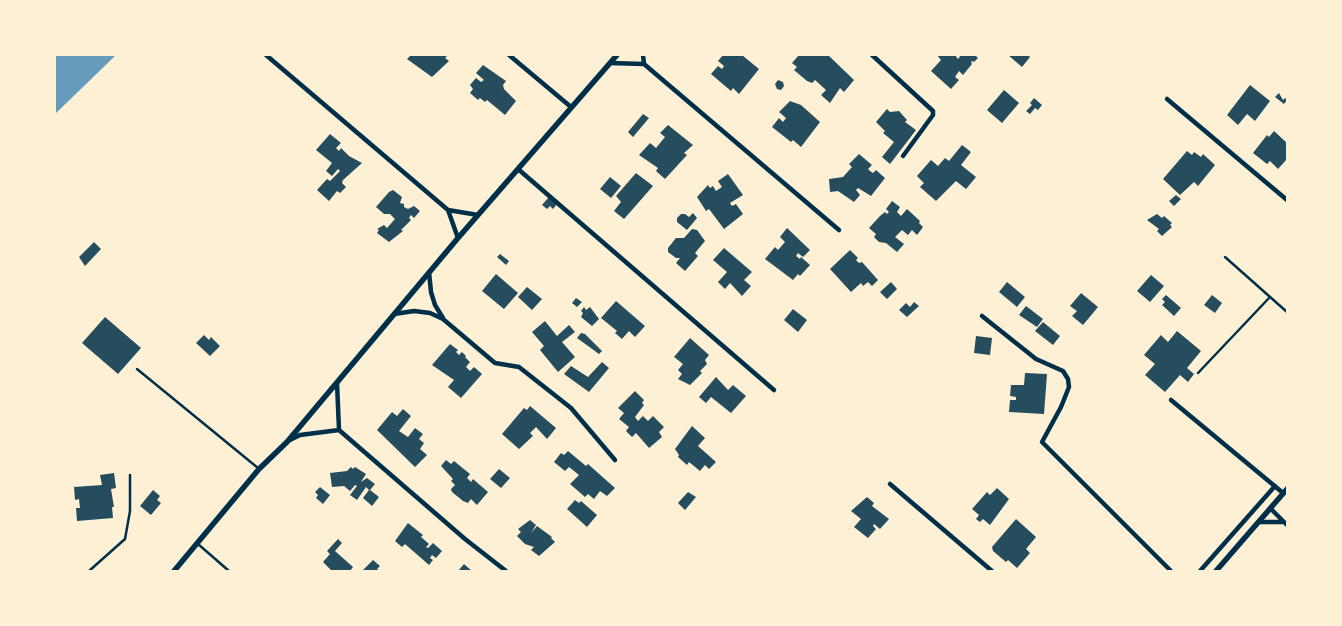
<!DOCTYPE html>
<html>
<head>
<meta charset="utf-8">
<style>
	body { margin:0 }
	#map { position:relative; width:1342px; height:626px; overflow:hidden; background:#fdf0d5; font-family:Raleway,sans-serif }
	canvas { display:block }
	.frame { position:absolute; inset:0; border:56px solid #fdf0d5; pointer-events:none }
</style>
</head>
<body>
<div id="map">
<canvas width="1342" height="626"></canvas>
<div class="frame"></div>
</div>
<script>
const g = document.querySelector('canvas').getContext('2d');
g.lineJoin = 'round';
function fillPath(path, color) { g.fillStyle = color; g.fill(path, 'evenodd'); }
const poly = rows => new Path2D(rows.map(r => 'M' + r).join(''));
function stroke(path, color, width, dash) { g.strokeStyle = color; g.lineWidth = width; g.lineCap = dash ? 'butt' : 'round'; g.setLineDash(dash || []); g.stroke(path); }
fillPath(poly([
	[55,55,116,55,55,114]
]), '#669bbc');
fillPath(poly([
	[411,55,448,55,445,58,449,61,432,77,407,59],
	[723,55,742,55,759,69,739,94,733,88,731,91,711,74,718,66,722,69,724,66,718,61],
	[799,55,828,55,854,80,844,92,840,88,830,103,821,95,826,90,815,80,812,83,807,81,794,70,797,67,792,63],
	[937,55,955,55,958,59,960,57,958,55,975,55,978,58,974,62,972,61,971,62,972,64,963,75,959,71,955,77,959,80,951,89,931,71,941,60],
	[1008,55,1028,55,1030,57,1022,67],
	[483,65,506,81,503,85,504,89,516,101,505,115,487,100,485,102,480,98,478,100,470,93,473,89,470,85,476,78,481,82,484,80,476,73],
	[778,80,783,82,784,86,781,90,777,89,775,84],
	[1250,85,1270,101,1255,121,1247,114,1238,125,1227,115],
	[1004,90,1019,103,1002,123,987,110],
	[1279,93,1283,100,1285,98,1287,100,1284,104,1275,97],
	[1034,98,1042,105,1038,110,1035,108,1030,114,1026,111,1032,105,1030,103],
	[790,101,801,105,820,122,801,147,793,140,791,142,772,127,779,118,783,122,786,118,779,112],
	[887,109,890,112,899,111,907,120,905,122,916,130,890,164,882,157,894,142,883,133,885,131,876,122],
	[643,114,649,118,633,137,628,132],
	[668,125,693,145,684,153,687,155,665,179,656,171,658,168,639,155,650,143,656,148,665,137,660,133],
	[1274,131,1287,143,1287,159,1278,169,1270,161,1267,164,1253,153,1267,135,1269,137],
	[330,134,341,143,336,148,339,151,341,148,349,156,362,163,343,180,342,183,346,187,340,193,337,191,329,201,317,190,327,179,330,181,340,171,338,169,332,176,326,171,332,163,316,150],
	[962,145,971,152,961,165,976,177,966,189,956,181,936,201,920,187,924,183,917,176,931,160,938,166,945,158,949,161],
	[1187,151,1192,155,1194,152,1201,157,1203,154,1215,165,1198,186,1194,182,1180,195,1163,179],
	[859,154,872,165,868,169,870,171,873,173,876,170,885,178,871,196,858,188,856,190,860,195,854,202,838,191,830,192,829,179,843,177,852,167,849,164],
	[636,173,653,186,624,219,614,211,621,202,616,196],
	[728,174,743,195,730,203,732,206,736,204,743,214,724,229,709,209,706,211,697,197,708,185,710,188,713,186,716,191,722,187,718,181],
	[610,177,621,186,611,198,600,189],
	[393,190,402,197,400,203,404,204,404,207,408,209,414,206,420,211,414,218,411,215,409,218,411,220,401,230,403,231,389,242,377,233,379,230,377,229,384,225,387,228,395,219,390,214,384,214,376,207,389,192],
	[1176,195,1181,199,1174,206,1169,201],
	[549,197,557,204,553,209,550,206,547,209,542,205],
	[892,201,900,207,897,212,901,216,907,209,920,221,919,223,923,227,917,235,912,230,908,235,902,230,895,237,904,244,897,252,886,243,879,242,874,237,876,234,869,228,880,216,885,212,887,214,889,212,886,209],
	[693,213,697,218,687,230,677,222,677,218,681,214,685,214,689,217],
	[1157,214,1162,218,1164,216,1172,223,1170,225,1172,227,1162,236,1157,231,1159,229,1147,220],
	[787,228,810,250,803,257,798,253,796,256,800,259,801,257,810,265,800,276,798,274,793,280,765,259,775,247,778,250,785,242,780,237],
	[692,229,697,230,705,241,695,253,698,256,685,271,676,263,680,258,676,258,668,252,668,248,676,238,684,238],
	[94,242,101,249,85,266,79,257],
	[724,248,752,272,744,280,751,286,742,296,730,283,725,289,718,282,727,272,713,260],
	[850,250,858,258,856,260,859,263,862,262,878,280,872,286,868,282,863,286,861,283,851,292,830,269],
	[500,254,509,261,506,265,497,257],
	[496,274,518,293,504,309,482,291],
	[1151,275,1164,286,1150,302,1137,291],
	[891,282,897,289,887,299,880,292],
	[1007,282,1025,297,1017,307,999,292],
	[527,287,542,299,532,310,518,297],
	[1081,293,1098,307,1083,325,1072,316,1077,311,1070,306],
	[1166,295,1181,308,1174,316,1162,305,1165,302,1162,299],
	[1212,295,1222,303,1215,313,1204,305],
	[576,298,582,302,577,307,572,303],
	[616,301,645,326,635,337,629,331,622,339,615,333,617,331,601,318],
	[914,302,919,306,907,317,899,310,906,303,910,307],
	[1026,306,1043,319,1037,327,1019,315],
	[584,307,586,310,590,307,599,319,592,326,581,317,583,313,581,311],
	[793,309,807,320,798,332,784,320],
	[105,317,141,348,118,374,82,343],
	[545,321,557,336,569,325,575,332,562,342,575,357,558,372,540,350,544,346,532,332],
	[1043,322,1060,336,1053,345,1035,331],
	[1177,331,1201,351,1187,368,1194,374,1188,382,1180,375,1165,392,1145,375,1155,364,1144,355,1161,335,1168,342],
	[581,333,585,334,602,351,599,354,577,338],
	[204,335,209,340,211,337,220,346,210,356,196,343],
	[976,336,992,338,990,355,974,353],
	[690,338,709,355,705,360,707,364,700,371,702,373,690,385,678,379,682,374,678,370,683,364,674,357],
	[450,344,458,350,456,352,459,355,462,352,466,356,465,357,470,362,466,367,470,371,474,367,482,374,461,398,448,387,454,380,432,365],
	[602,362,609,368,589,392,564,374,571,366,588,377],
	[1025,373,1047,374,1044,414,1009,412,1010,400,1016,400,1016,397,1010,396,1011,385,1024,385],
	[716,377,728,390,733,385,746,396,731,413,711,397,706,403,699,397],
	[635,391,644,400,642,403,644,405,635,417,638,421,643,416,648,421,653,416,664,427,659,432,662,437,649,448,636,433,632,437,626,431,629,427,619,419,624,413,618,408],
	[530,406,556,428,547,439,536,427,530,433,533,436,519,449,502,434,524,408,527,410],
	[403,409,411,416,399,431,408,437,415,428,423,434,419,439,424,443,420,449,427,455,415,467,377,430,392,412,397,416],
	[692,426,705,438,698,446,716,462,709,469,705,465,700,471,689,462,687,465,678,457,679,455,675,449],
	[568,451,586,466,588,464,615,488,607,496,600,491,594,499,588,494,585,497,570,484,579,475,569,467,565,471,554,462,561,453,564,455],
	[446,460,451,464,454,461,470,474,467,478,471,482,473,479,488,492,477,505,471,499,468,503,463,501,452,492,451,489,455,485,451,481,453,479,441,466],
	[351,467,353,469,355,467,366,474,361,482,367,478,375,484,370,490,379,497,372,506,363,498,369,490,366,487,357,500,350,495,357,486,355,485,350,491,344,486,332,487,330,473,347,471],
	[499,469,510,478,501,488,490,479],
	[114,473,116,488,111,489,114,507,112,507,113,518,77,521,76,508,80,508,79,499,75,500,74,487,102,485,100,475],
	[320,487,330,495,323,504,316,498,318,495,315,492],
	[997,488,1009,499,990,525,983,519,980,522,976,519,979,515,972,509,987,492,990,495],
	[153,490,160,496,157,500,161,503,151,515,140,506],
	[688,492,696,497,685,510,678,503],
	[867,497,874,503,872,506,889,519,880,529,874,524,873,526,876,529,868,538,854,527,861,519,851,511],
	[575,500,579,503,581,501,597,515,587,527,567,509],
	[1016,519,1036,537,1026,549,1030,553,1017,568,1008,560,1006,562,993,551,992,547],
	[530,520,536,525,531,533,537,526,552,537,551,538,555,542,539,556,531,550,534,547,525,544,517,536,521,532,518,529],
	[408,523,423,535,421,537,429,544,426,547,428,548,433,543,442,551,436,558,432,555,430,558,433,560,429,565,405,544,402,547,395,541],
	[338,539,342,543,335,551,353,567,350,571,332,571,323,562,330,554,327,551],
	[373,560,380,566,377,569,380,571,362,571],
	[464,564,472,571,458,571]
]), '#264d5e');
stroke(poly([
	[1225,257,1287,312],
	[137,369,258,468],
	[1198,373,1270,297],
	[198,544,229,571],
	[89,571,125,539,130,511,130,475]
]), '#003049', 2.5);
stroke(poly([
	[266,55,448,210,478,215],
	[509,55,571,107],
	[643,55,644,64],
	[872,55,933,111,933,115,903,156],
	[610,63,644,64,839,230],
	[1167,99,1287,200],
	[518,169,774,390],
	[448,210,458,238],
	[429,272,431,292,435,305,443,318],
	[394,314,414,311,430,313,443,319,495,363,519,367,571,408,615,460],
	[982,316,1036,359,1063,371,1068,379,1069,387,1061,407,1042,442,1171,571],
	[337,383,339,430],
	[1171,400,1283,493],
	[288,441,300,435,339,430,465,539,506,571],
	[890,484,992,571],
	[1270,508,1287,525],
	[1259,522,1282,522],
	[1200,571,1275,486]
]), '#003049', 4.5);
stroke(poly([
	[174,571,259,469,287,442,458,238,617,55],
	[1216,571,1287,489]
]), '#003049', 5.5);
</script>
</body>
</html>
